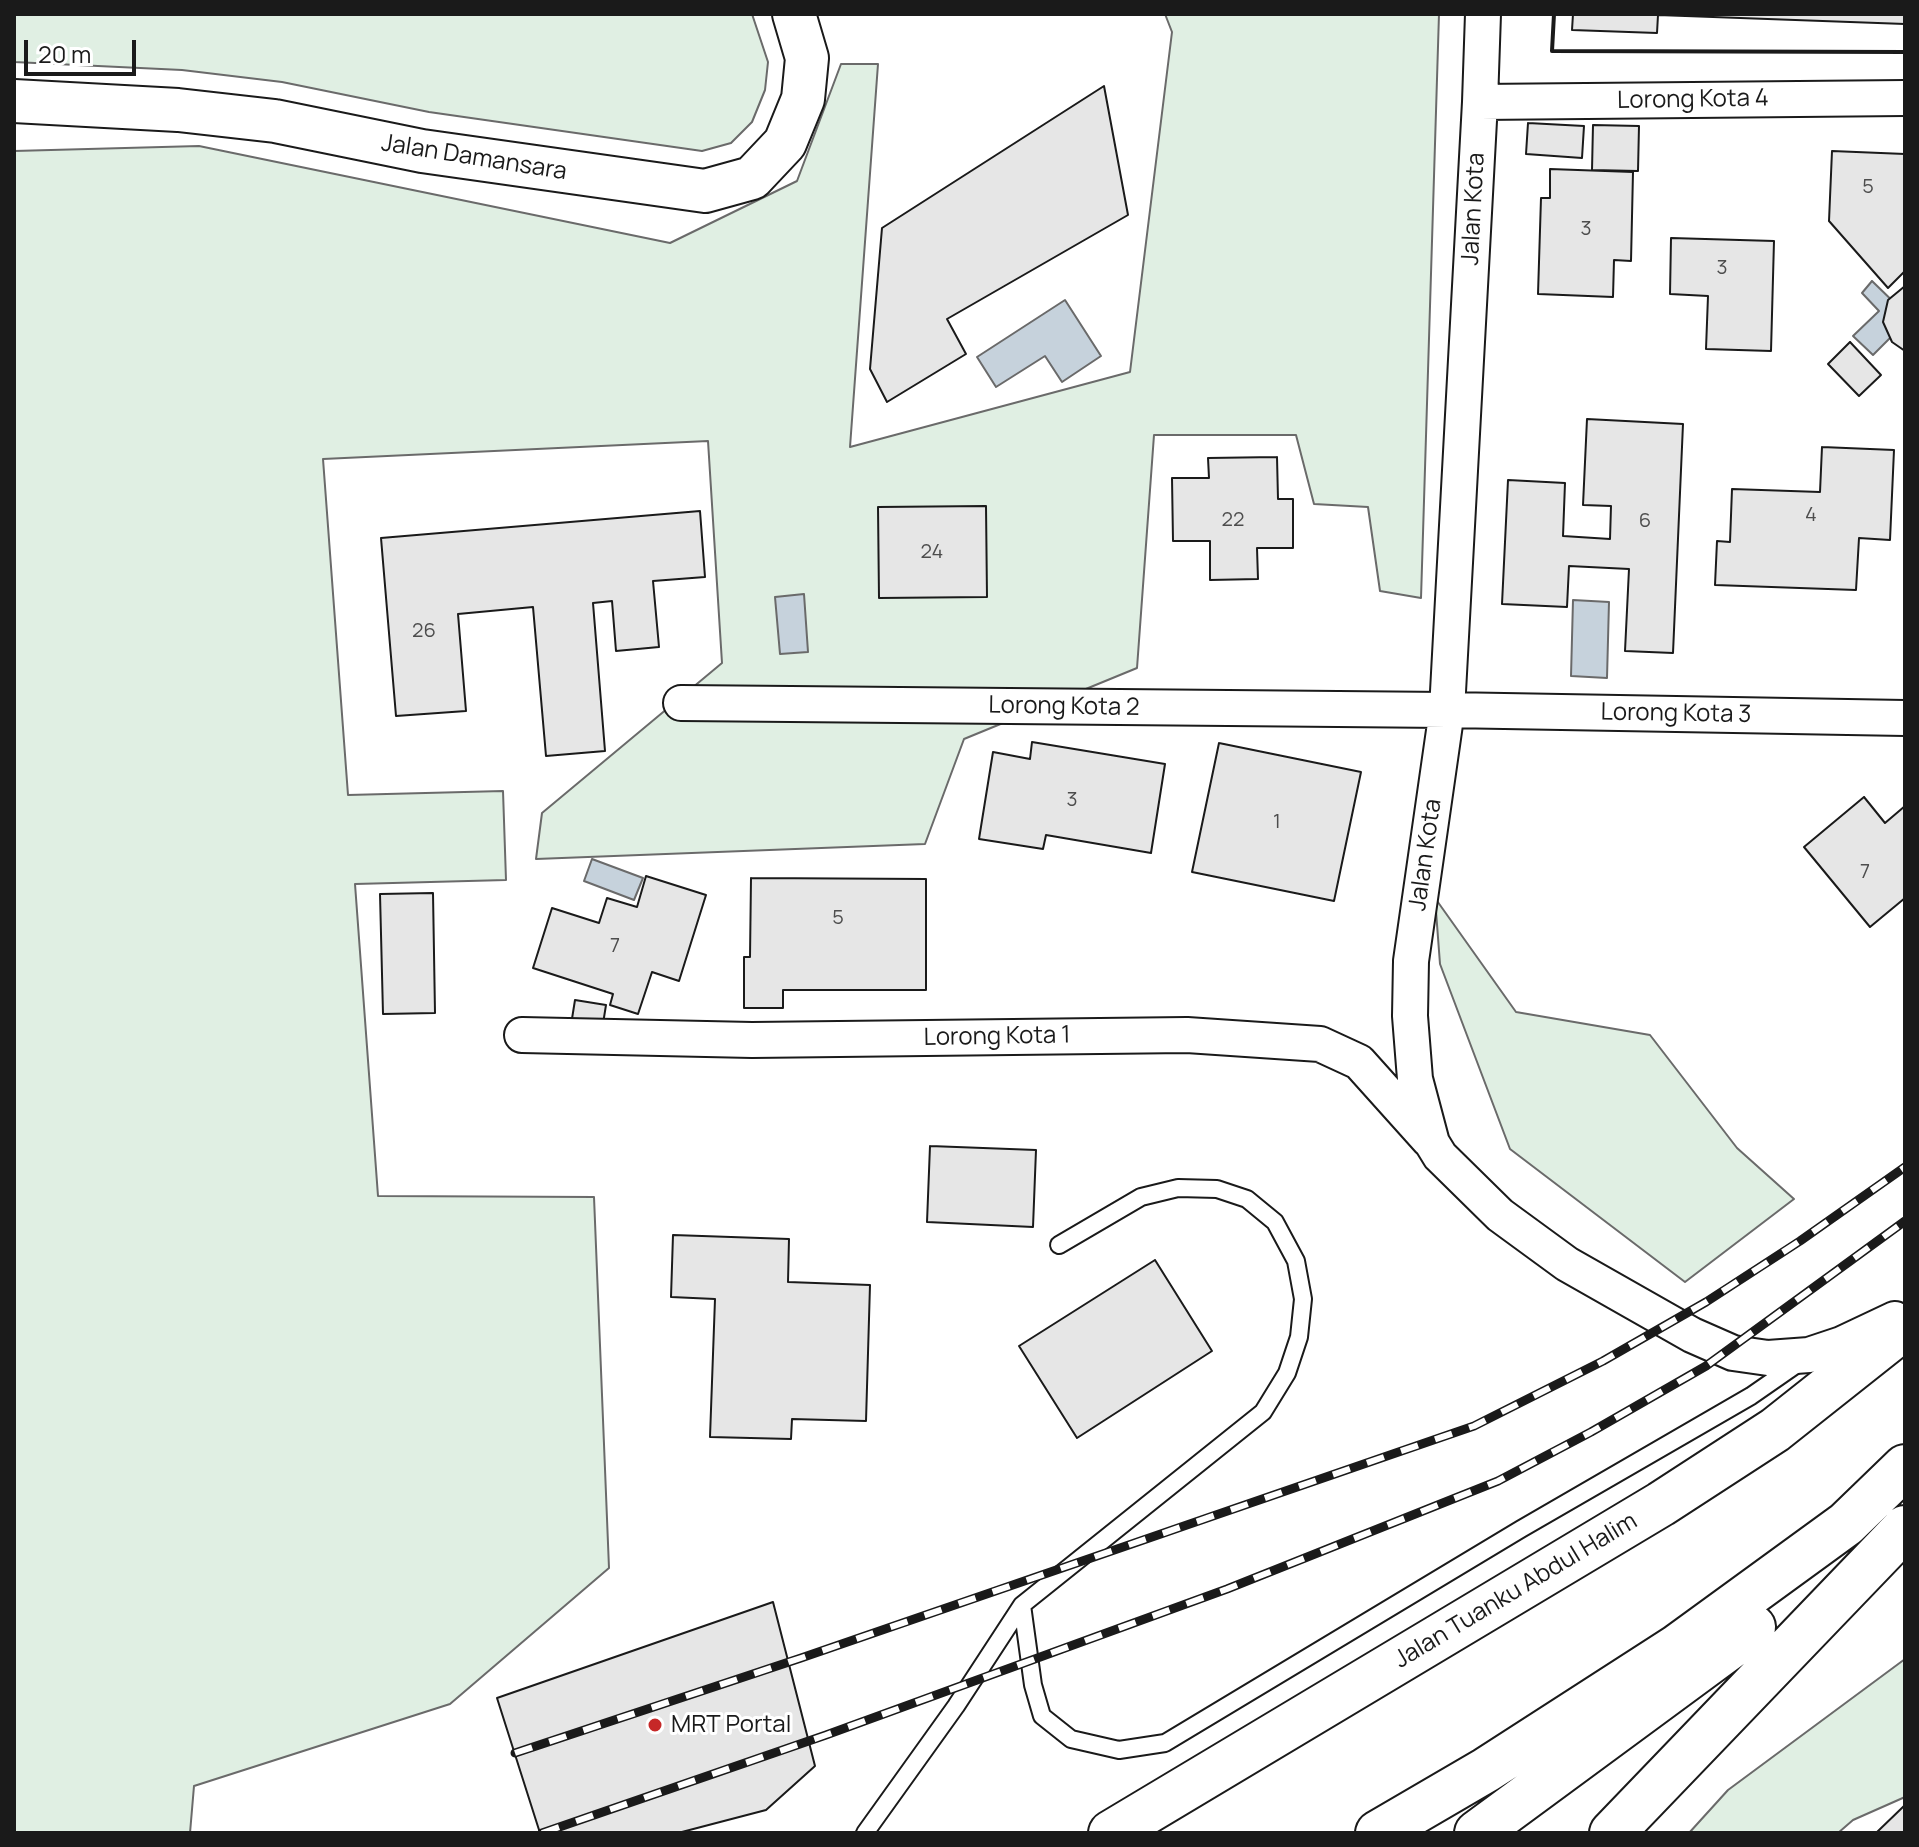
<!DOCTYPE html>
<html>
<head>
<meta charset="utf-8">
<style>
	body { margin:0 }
	#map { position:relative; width:1919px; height:1847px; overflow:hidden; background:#fff; font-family:Manrope,sans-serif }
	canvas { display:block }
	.frame { position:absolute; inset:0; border:16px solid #1a1a1a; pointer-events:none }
	.scale { position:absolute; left:24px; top:40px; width:112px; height:36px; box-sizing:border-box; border:4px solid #1a1a1a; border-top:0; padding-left:10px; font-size:24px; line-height:28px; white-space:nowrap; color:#1a1a1a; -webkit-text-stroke:6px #fff; paint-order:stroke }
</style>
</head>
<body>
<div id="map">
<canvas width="1919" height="1847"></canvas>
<div class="frame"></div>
<div class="scale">20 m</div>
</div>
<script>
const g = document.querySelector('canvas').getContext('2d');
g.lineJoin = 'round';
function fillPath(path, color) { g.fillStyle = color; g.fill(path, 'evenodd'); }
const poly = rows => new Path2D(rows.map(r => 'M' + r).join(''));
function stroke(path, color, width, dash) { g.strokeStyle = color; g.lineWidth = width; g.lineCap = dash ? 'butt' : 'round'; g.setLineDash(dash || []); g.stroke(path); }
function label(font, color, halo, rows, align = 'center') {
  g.font = font + ' Manrope,sans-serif'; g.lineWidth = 6; g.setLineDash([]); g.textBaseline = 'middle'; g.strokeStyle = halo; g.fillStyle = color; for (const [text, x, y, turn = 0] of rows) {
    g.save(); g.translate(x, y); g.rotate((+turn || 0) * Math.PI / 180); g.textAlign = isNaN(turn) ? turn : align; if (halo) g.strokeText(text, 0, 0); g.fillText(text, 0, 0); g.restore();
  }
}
const green = poly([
	[14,14,752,14,768,62,765,90,752,122,731,143,702,151,429,112,282,82,182,70,14,62,14,14],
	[1165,14,1439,14,1421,598,1380,591,1368,507,1314,504,1296,435,1154,435,1137,668,964,739,925,844,536,859,542,813,722,663,708,441,323,459,348,795,503,791,506,880,355,884,378,1196,594,1197,609,1568,450,1704,194,1786,190,1833,14,1833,14,151,199,146,670,243,797,181,841,64,878,64,850,447,1130,372,1172,32,1165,14],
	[1435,898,1516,1012,1650,1035,1737,1148,1794,1199,1685,1282,1510,1149,1440,964,1435,898],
	[1905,1659,1905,1797,1853,1820,1838,1833,1689,1833,1728,1790,1905,1659]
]);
fillPath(green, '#e0efe3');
stroke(green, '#6a6a6a', 2);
const water = poly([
	[1872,281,1905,313,1905,323,1873,355,1853,336,1879,311,1862,293,1872,281],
	[1065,300,1101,356,1062,382,1045,356,996,387,977,357,1065,300],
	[804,594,808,652,780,654,775,597,804,594],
	[1573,600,1609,602,1607,678,1571,676,1573,600],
	[592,859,643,878,634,900,584,881,592,859]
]);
fillPath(water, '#c6d2dc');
stroke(water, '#6a6a6a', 2);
const building = poly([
	[1573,14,1905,14,1905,24,1658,15,1657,33,1572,30,1573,14],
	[1104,86,1128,215,947,319,966,354,887,402,870,369,882,228,1104,86],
	[1528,123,1584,126,1582,158,1526,154,1528,123],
	[1593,125,1639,126,1638,171,1592,170,1593,125],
	[1832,151,1905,154,1905,271,1888,288,1829,221,1832,151],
	[1550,169,1633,172,1631,261,1614,260,1613,297,1538,294,1541,198,1550,198,1550,169],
	[1671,238,1774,241,1771,351,1706,349,1708,296,1670,294,1671,238],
	[1905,286,1905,351,1892,342,1883,322,1888,300,1905,286],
	[1850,342,1881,375,1859,396,1828,364,1850,342],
	[1587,419,1683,424,1673,653,1625,651,1629,569,1569,566,1567,607,1502,604,1508,480,1565,483,1563,536,1610,539,1611,506,1583,505,1587,419],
	[1822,447,1894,450,1890,540,1859,538,1856,590,1715,585,1717,541,1730,542,1732,489,1820,492,1822,447],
	[1277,457,1278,499,1293,499,1293,548,1257,548,1258,579,1210,580,1210,541,1173,541,1172,478,1209,478,1208,458,1277,457],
	[986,506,987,597,879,598,878,507,986,506],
	[700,511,705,577,653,581,659,647,616,651,612,601,593,603,605,751,546,756,533,607,458,614,466,711,396,716,381,538,700,511],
	[1032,742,1165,764,1151,853,1046,835,1043,849,979,839,993,752,1030,759,1032,742],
	[1219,743,1361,772,1334,901,1192,872,1219,743],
	[1864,797,1885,823,1905,806,1905,898,1870,927,1804,847,1864,797],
	[646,876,706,895,679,981,652,972,638,1014,610,1005,613,994,533,968,552,908,599,923,607,898,637,907,646,876],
	[751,878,926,879,926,990,783,990,783,1008,744,1008,744,957,750,957,751,878],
	[433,893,435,1013,383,1014,380,894,433,893],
	[575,1000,606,1005,602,1030,571,1025,575,1000],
	[930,1146,1036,1150,1033,1227,927,1222,930,1146],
	[673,1235,789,1239,788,1282,870,1285,866,1421,792,1419,791,1439,710,1437,715,1299,671,1297,673,1235],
	[1155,1260,1212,1351,1077,1438,1019,1346,1155,1260],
	[773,1602,815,1766,766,1810,678,1833,540,1833,497,1698,773,1602],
	[1905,1805,1905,1833,1876,1833,1905,1805]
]);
fillPath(building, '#e6e6e6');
stroke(building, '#1a1a1a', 2);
const service = poly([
	[1022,1605,1033,1685,1042,1716,1071,1739,1119,1750,1165,1743,1521,1529,1751,1396,1800,1362],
	[865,1833,956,1706,1022,1605,1263,1412,1287,1373,1299,1337,1303,1299,1296,1261,1275,1222,1247,1199,1217,1189,1178,1188,1141,1197,1059,1245]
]);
const minor = poly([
	[1483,14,1480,102,1447,710,1411,961,1410,1016,1415,1079,1432,1143,1440,1156,1500,1215,1567,1264,1692,1335,1733,1353,1768,1358,1809,1355,1842,1344,1895,1319],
	[1480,102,1905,98],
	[681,703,1447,710,1905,718],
	[522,1035,752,1040,1187,1035,1320,1044,1359,1062,1429,1140]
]);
const tertiary = poly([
	[14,101,178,110,275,121,422,151,705,191,752,178,785,143,803,99,807,58,794,14]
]);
const primary = poly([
	[1111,1833,1661,1504,1775,1430,1905,1327],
	[1378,1833,1486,1770,1677,1647,1846,1524,1905,1467],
	[1477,1833,1746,1635,1753,1627],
	[1612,1833,1905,1528]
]);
stroke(service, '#1a1a1a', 20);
stroke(minor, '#1a1a1a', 38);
stroke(tertiary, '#1a1a1a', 46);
stroke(primary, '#1a1a1a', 48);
stroke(service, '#fff', 16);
stroke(minor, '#fff', 34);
stroke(tertiary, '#fff', 42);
stroke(primary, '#fff', 44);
const rail = poly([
	[515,1753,801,1658,1474,1426,1603,1361,1706,1302,1800,1241,1905,1167],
	[542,1833,826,1735,1227,1589,1498,1481,1591,1432,1706,1366,1905,1221]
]);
stroke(rail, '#1a1a1a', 9);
stroke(rail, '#fff', 6, [18]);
stroke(poly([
	[1554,14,1552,51,1905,52]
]), '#1a1a1a', 4);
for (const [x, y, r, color] of [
	[655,1725,8,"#c62828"]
]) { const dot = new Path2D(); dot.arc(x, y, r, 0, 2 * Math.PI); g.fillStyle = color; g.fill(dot); stroke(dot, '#fff', 3); }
label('20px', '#4d4d4d', null, [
	["5",1868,187],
	["3",1586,229],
	["3",1722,268],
	["4",1811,515],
	["22",1233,520],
	["6",1645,521],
	["24",932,552],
	["26",424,631],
	["3",1072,800],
	["1",1277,822],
	["7",1865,872],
	["5",838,918],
	["7",615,946]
]);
label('24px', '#1a1a1a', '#fff', [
	["Lorong Kota 4",1693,100,-1],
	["Jalan Damansara",474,158,9],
	["Jalan Kota",1474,209,-87],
	["Lorong Kota 2",1064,707,1],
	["Lorong Kota 3",1676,714,1],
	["Jalan Kota",1426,855,-82],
	["Lorong Kota 1",997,1037,-1],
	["Jalan Tuanku Abdul Halim",1516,1591,-31]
]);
label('24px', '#1a1a1a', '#fff', [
	["MRT Portal",671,1725]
], 'left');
</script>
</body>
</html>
